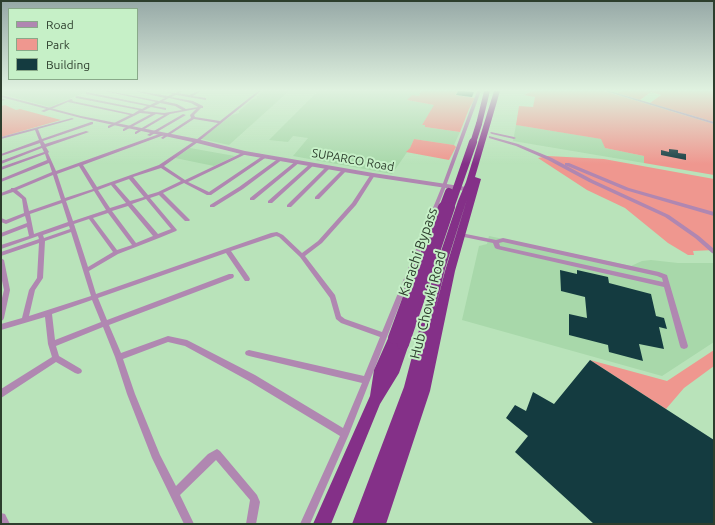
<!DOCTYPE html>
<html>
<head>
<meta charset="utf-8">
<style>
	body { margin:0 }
	#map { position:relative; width:715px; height:525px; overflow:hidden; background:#b9e3ba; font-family:Ubuntu,sans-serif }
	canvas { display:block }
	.frame { position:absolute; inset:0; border:2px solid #2d3e2d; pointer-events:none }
	.legend { position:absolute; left:8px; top:8px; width:130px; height:72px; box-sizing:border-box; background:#c6f0c7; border:1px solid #89a989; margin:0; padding:5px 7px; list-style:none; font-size:12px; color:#2d3e2d }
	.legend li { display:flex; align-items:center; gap:8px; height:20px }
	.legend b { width:20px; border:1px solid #89a989 }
</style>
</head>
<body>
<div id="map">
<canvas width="715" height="525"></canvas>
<div class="frame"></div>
<ul class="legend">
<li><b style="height:5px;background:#b087b1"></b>Road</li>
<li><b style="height:11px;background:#ef978f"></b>Park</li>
<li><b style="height:11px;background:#143b40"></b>Building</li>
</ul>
</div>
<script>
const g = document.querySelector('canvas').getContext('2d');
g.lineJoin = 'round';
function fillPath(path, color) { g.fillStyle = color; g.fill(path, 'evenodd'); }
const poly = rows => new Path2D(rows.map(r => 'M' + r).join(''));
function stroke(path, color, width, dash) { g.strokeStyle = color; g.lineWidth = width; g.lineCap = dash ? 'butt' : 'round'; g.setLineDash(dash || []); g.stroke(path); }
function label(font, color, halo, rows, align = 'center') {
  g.font = font + ' Ubuntu,sans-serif'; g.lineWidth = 4; g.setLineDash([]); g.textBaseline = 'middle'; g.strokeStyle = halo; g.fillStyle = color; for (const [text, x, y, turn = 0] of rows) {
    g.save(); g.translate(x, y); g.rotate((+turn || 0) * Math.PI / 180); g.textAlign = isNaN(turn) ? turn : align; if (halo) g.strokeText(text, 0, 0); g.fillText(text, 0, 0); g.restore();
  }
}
fillPath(poly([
	[1,91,89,91,50,107,1,94],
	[263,91,289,91,229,145,201,139,232,115,239,113,239,111,253,99,257,98,256,97],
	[318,91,421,91,419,96,407,100,435,105,422,125,426,125,425,127,460,132,454,145,414,139,410,148,392,174,293,156,308,138,293,136,288,142,269,140],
	[516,125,602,139,605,148,644,156,644,163,513,141],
	[190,148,235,156,214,166,175,158],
	[489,236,631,266,642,261,651,260,678,263,714,263,714,342,662,376,462,320,479,246,487,244]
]), '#a8d8aa');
fillPath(poly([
	[421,91,458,91,455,95,475,98,469,109,460,132,425,127,425,125,422,125,434,105,407,100,412,95,419,96],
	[532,91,604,91,714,124,714,175,644,163,644,156,605,148,601,139,516,125,519,106,533,107,535,97,524,95],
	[622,91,714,91,714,122,650,103,661,95,651,92,640,100,617,93],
	[5,105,16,110,20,109,61,120,1,137,1,106],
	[414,139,454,145,456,147,449,160,406,152,410,148],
	[548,156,604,159,714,179,714,250,693,251,694,255,688,255,668,243,625,208,587,190,538,158],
	[714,350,714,366,684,388,666,409,590,360,667,381]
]), '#ef978f');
fillPath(poly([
	[458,91,464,91,474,92,472,97,456,95],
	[669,149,678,150,678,153,686,154,686,160,661,155,661,150,669,152],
	[560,270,577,274,577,270,608,277,609,283,651,294,656,316,664,318,667,329,659,327,664,349,639,344,643,361,609,352,608,345,569,335,569,314,587,318,585,297,561,291],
	[590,360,714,440,714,524,594,524,515,452,528,436,506,418,515,405,526,411,533,392,554,404]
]), '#143b40');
fillPath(poly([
	[103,91,109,91,159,101,165,98,133,91,139,91,168,96,173,94,161,91,175,93,179,91,182,91,179,93,189,95,198,91,201,91,193,96,206,98,206,100,176,95,171,97,193,101,203,106,203,108,201,108,194,115,195,117,220,121,258,91,261,91,198,142,164,166,185,180,244,152,246,152,246,154,188,182,209,192,264,155,268,156,211,195,207,195,184,183,163,193,190,220,189,221,185,221,159,195,150,198,177,230,176,231,159,238,118,254,89,271,96,294,271,233,277,232,283,235,302,253,318,241,352,203,371,174,373,174,375,175,356,205,322,243,305,256,335,295,341,316,345,319,382,332,442,186,477,91,481,91,446,186,349,434,310,524,300,524,340,436,249,381,185,346,168,342,123,359,135,394,160,455,176,486,208,454,217,449,220,451,257,495,260,502,256,524,246,524,250,500,216,460,180,495,194,524,184,524,152,458,127,394,115,357,103,327,56,346,59,356,81,369,82,371,81,373,78,374,75,373,56,362,1,398,1,389,52,357,48,344,45,317,1,330,1,324,22,318,29,290,37,278,39,243,1,256,1,252,39,239,38,236,1,249,1,245,29,236,27,227,1,237,1,233,27,223,25,216,6,224,1,222,1,218,6,220,24,213,22,199,13,192,1,196,1,193,11,189,11,188,14,188,52,172,49,163,1,182,1,179,47,160,45,154,1,170,1,167,44,152,42,148,1,164,1,161,41,146,40,143,1,156,1,154,39,140,35,130,1,139,1,137,72,118,74,119,38,129,42,139,91,122,93,122,93,124,43,141,45,144,86,131,89,132,46,147,49,152,48,153,56,171,162,133,164,133,164,135,83,165,97,187,159,165,196,140,218,123,194,119,163,139,161,138,162,137,191,118,190,115,196,109,170,114,136,134,135,134,135,132,164,115,156,114,124,131,123,131,123,129,151,114,140,113,109,128,108,128,108,126,130,115,68,102,44,112,41,111,71,99,73,100,72,101,133,114,139,110,76,98,75,97,77,96,142,109,147,106,86,94,86,92,87,92,150,105,156,102,103,91],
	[169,98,191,103,198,107,186,109,177,104,163,101,169,98],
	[160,103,175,106,182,110,164,113,143,111,151,107,166,110,166,108,154,106,160,103],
	[79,166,93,189,65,198,57,174,79,166],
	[161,168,181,181,158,192,148,195,133,177,161,168],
	[53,175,61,200,29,211,26,198,17,190,53,175],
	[129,179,144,197,130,201,115,184,129,179],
	[111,185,126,203,110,208,98,190,111,185],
	[94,191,106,210,73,221,66,201,94,191],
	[146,199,171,229,158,234,132,204,146,199],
	[62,203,68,222,34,234,30,214,62,203],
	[128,206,153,236,136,243,112,211,128,206],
	[108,213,132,245,117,250,93,218,108,213],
	[89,219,113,252,88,267,74,224,89,219],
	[69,226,70,229,44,238,43,235,69,226],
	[71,232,91,296,29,316,35,290,43,278,45,241,71,232],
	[276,236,279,237,300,257,330,298,336,319,341,323,380,337,364,376,249,350,246,351,245,353,246,355,249,356,362,383,343,428,255,375,187,340,168,336,121,353,109,325,233,278,234,276,233,274,229,274,107,320,98,298,226,253,245,281,249,281,250,279,249,277,231,251,276,236],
	[92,300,101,322,55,340,52,314,92,300],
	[605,91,610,91,714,122,714,124,605,91],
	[1,99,4,99,5,100,1,101,1,99],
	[183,114,186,115,150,136,147,135,183,114],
	[491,132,514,137,516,138,514,139,492,134,490,133,491,132],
	[489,136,518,144,552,158,593,180,669,215,699,236,714,249,714,254,712,253,695,238,665,217,589,182,548,160,516,146,489,138,489,136],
	[279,158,283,159,243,189,214,207,210,207,210,205,239,187,279,158],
	[296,161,300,162,254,200,250,200,250,198,296,161],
	[311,163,315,164,272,203,268,203,268,201,311,163],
	[565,163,569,163,629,188,714,212,714,216,625,190,565,165,565,163],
	[327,166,331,166,331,167,291,207,287,207,287,205,327,166],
	[343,169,345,169,347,170,319,199,315,199,315,197,343,169],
	[461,233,496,240,503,238,659,272,667,275,688,346,687,348,684,349,681,348,680,346,664,287,497,249,495,248,493,243,459,236,458,235,461,233],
	[503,242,657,276,662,278,663,282,500,246,499,243,503,242],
	[1,258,4,260,10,290,4,318,3,320,1,321,1,302,4,290,1,276,1,258],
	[1,513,5,514,10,524,1,524,1,513]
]), '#b087b1');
fillPath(poly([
	[1,95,81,116,197,139,245,151,373,173,473,188,476,190,473,192,373,177,245,155,197,143,81,118,1,97,1,95]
]), '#b087b1');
fillPath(poly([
	[484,91,490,91,482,124,479,126,476,124,484,91],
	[494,91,500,91,475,177,481,179,455,271,430,391,386,524,352,524,404,387,435,269,458,201,466,182,494,91],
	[467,199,445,271,435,310,445,269,467,199],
	[394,333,398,334,400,338,399,340,403,339,407,340,409,344,399,373,380,404,331,524,313,524,370,396,374,370,390,334,394,333]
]), '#843088');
stroke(poly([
	[473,143,479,124]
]), '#843088', 6);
stroke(poly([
	[443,208,449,192],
	[450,208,473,142]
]), '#843088', 8);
stroke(poly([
	[412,290,443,207],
	[422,290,450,207]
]), '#843088', 10);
stroke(poly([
	[394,338,412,289],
	[403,344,422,289]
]), '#843088', 12);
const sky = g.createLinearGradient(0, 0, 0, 164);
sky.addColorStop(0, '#96a8a6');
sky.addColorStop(0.55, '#e0f2e0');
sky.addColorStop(1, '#e0f2e000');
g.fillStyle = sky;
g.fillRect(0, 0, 715, 164);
label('12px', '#2d3e2d', '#c6f0c7', [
	["SUPARCO Road",353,160,10]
]);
label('14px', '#2d3e2d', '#c6f0c7', [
	["Karachi Bypass",418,252,-71],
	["Hub Chowki Road",428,305,-76]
]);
</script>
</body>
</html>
